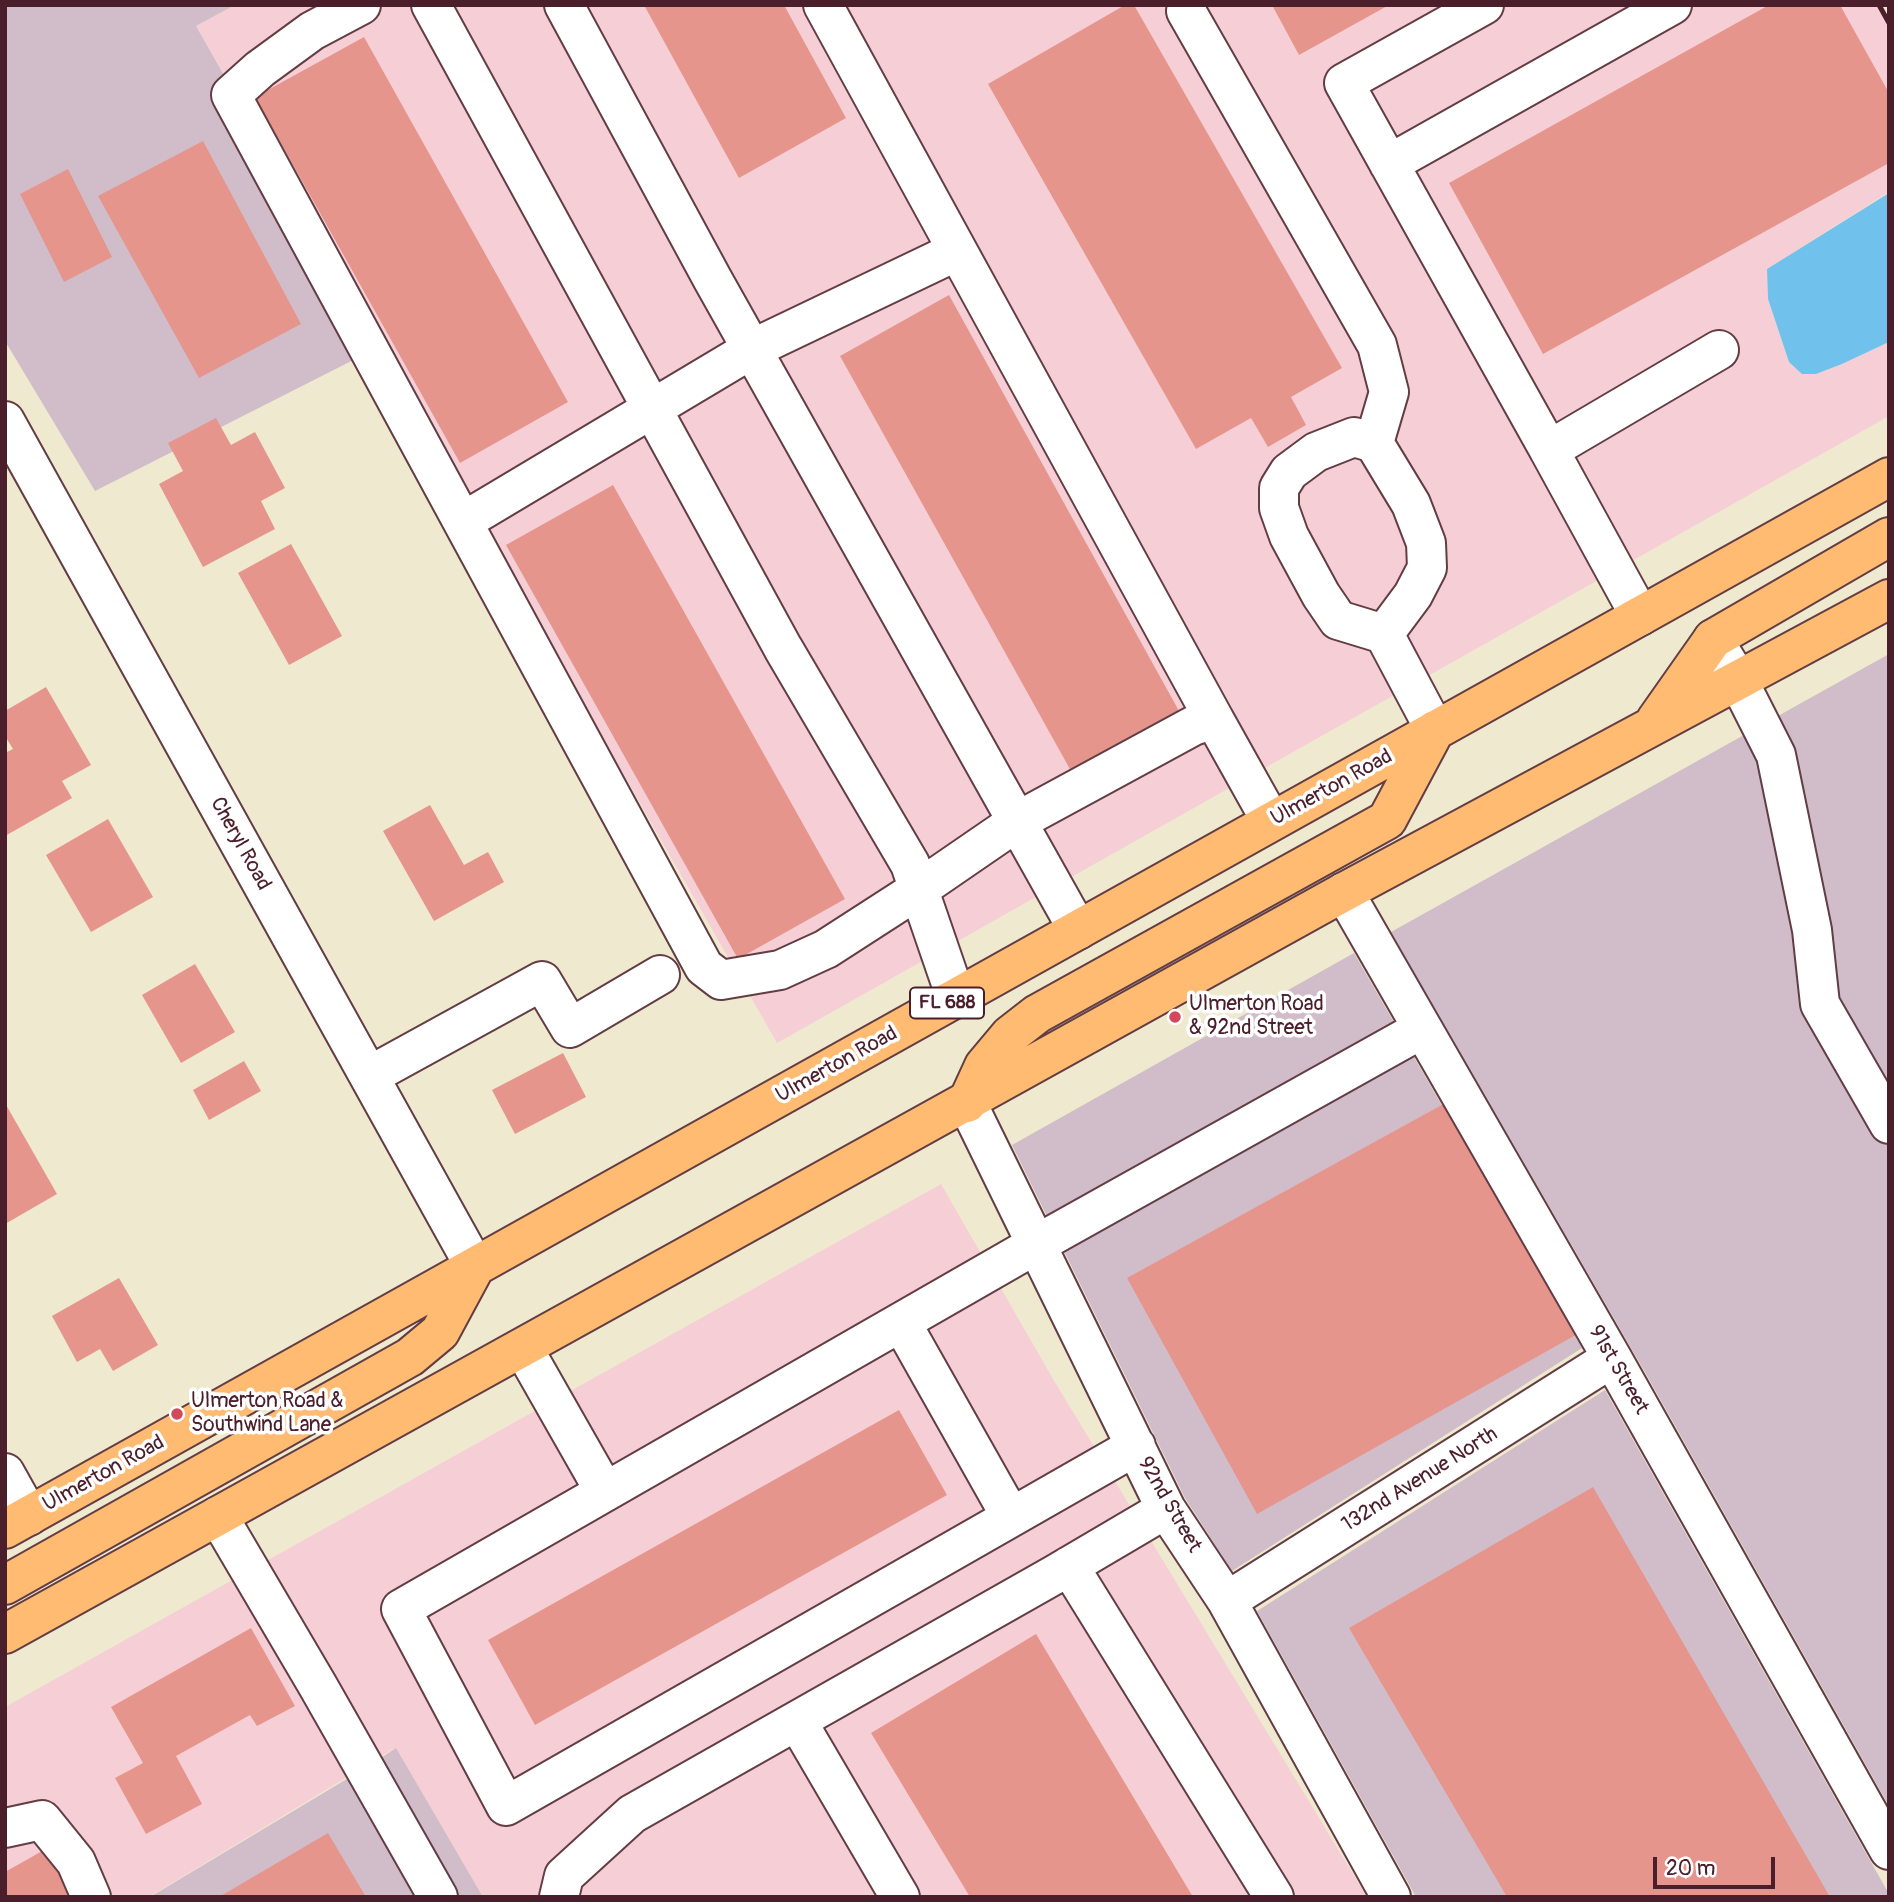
<!DOCTYPE html>
<html>
<head>
<meta charset="utf-8">
<style>
	body { margin:0 }
	#map { position:relative; width:1894px; height:1902px; overflow:hidden; background:#efe9cf; font-family:Pangolin,sans-serif }
	canvas { display:block }
	.frame { position:absolute; inset:0; border:7px solid #4a1f2b; pointer-events:none }
	.scale { position:absolute; left:1653px; top:1857px; width:122px; height:32px; box-sizing:border-box; border:4px solid #4a1f2b; border-top:0; padding-left:9px; font-size:21px; line-height:24px; white-space:nowrap; color:#4a1f2b; -webkit-text-stroke:5px #fff; paint-order:stroke }
</style>
</head>
<body>
<div id="map">
<canvas width="1894" height="1902"></canvas>
<div class="frame"></div>
<div class="scale">20 m</div>
</div>
<script>
const g = document.querySelector('canvas').getContext('2d');
g.lineJoin = 'round';
function fillPath(path, color) { g.fillStyle = color; g.fill(path, 'evenodd'); }
const poly = rows => new Path2D(rows.map(r => 'M' + r).join(''));
function stroke(path, color, width, dash) { g.strokeStyle = color; g.lineWidth = width; g.lineCap = dash ? 'butt' : 'round'; g.setLineDash(dash || []); g.stroke(path); }
function label(font, color, halo, rows, align = 'center') {
  g.font = font + ' Pangolin,sans-serif'; g.lineWidth = 7; g.setLineDash([]); g.textBaseline = 'middle'; g.strokeStyle = halo; g.fillStyle = color; for (const [text, x, y, turn = 0] of rows) {
    g.save(); g.translate(x, y); g.rotate((+turn || 0) * Math.PI / 180); g.textAlign = isNaN(turn) ? turn : align; if (halo) g.strokeText(text, 0, 0); g.fillText(text, 0, 0); g.restore();
  }
}
fillPath(poly([
	[235,5,1876,5,1889,26,1889,192,1767,269,1768,299,1789,362,1816,374,1842,364,1889,342,1889,416,777,1043,196,26],
	[941,1184,1053,1379,1367,1897,483,1897,395,1748,149,1897,5,1897,5,1707]
]), '#f6cfd6');
fillPath(poly([
	[5,5,235,5,196,26,379,347,95,491,5,341],
	[1889,654,1889,1806,1642,1367,1391,932],
	[1354,953,1582,1348,1232,1571,1185,1498,1012,1145],
	[1605,1390,1889,1894,1889,1897,1416,1897,1257,1611],
	[396,1748,483,1897,150,1897,370,1765]
]), '#d1bdc9');
fillPath(poly([
	[1889,193,1889,342,1842,364,1816,374,1802,374,1789,362,1768,299,1767,269]
]), '#70c2ec');
fillPath(poly([
	[644,5,784,5,846,118,739,178],
	[1125,5,1134,5,1342,368,1291,397,1306,425,1268,447,1251,418,1196,449,988,84],
	[1272,5,1389,5,1299,55],
	[1769,5,1840,5,1889,93,1889,163,1543,354,1449,183],
	[364,37,568,402,460,463,255,97],
	[203,141,301,324,199,378,98,196],
	[68,169,112,257,64,282,20,194],
	[949,295,1179,711,1071,771,840,356],
	[216,418,231,445,255,432,285,488,261,501,275,529,203,567,159,484,183,471,168,443],
	[613,485,845,899,738,959,506,545],
	[291,544,342,636,289,665,238,573],
	[46,687,91,765,62,781,72,798,5,836,5,753,13,749,5,736,5,711],
	[430,805,464,865,488,852,504,882,434,921,383,831],
	[108,819,153,897,91,932,46,855],
	[195,964,235,1032,181,1063,142,995],
	[563,1053,586,1097,515,1134,492,1090],
	[244,1061,261,1091,209,1120,193,1090],
	[1449,1101,1581,1332,1257,1514,1127,1278],
	[5,1103,57,1194,5,1224],
	[119,1278,158,1345,113,1371,100,1349,77,1362,52,1316],
	[899,1410,947,1495,535,1725,488,1640],
	[1593,1487,1830,1897,1507,1897,1349,1628],
	[251,1628,295,1706,257,1726,250,1715,176,1756,202,1804,146,1834,115,1778,143,1763,111,1707],
	[1036,1634,1193,1897,970,1897,871,1733],
	[328,1833,366,1897,219,1897],
	[51,1846,80,1897,5,1897,5,1872]
]), '#e6958d');
const minor = poly([
	[361,5,312,31,260,69,231,95,704,967,721,980,780,970,826,949,919,889,1018,821,1193,726,1214,719,1271,821],
	[431,5,783,648,910,864,956,998],
	[564,5,713,280,1078,930],
	[823,5,1214,719],
	[1484,5,1344,83,1549,450],
	[1186,11,1377,345,1389,392,1374,443],
	[1389,164,1672,5],
	[5,421,475,1267],
	[464,521,752,349,957,251],
	[1640,616,1549,450,1719,350],
	[1384,634,1413,595,1427,568,1426,543,1411,504,1374,443,1354,437,1316,452,1289,472,1279,488,1279,508,1289,536,1321,595,1338,620,1384,634,1435,730],
	[1713,639,1738,680,1776,755,1812,930,1820,1004,1889,1124],
	[1344,892,1612,1358,1889,1850],
	[369,1076,542,981,570,1028,660,975],
	[967,1103,1166,1509,1227,1601,1391,1897],
	[901,1322,1011,1517],
	[523,1348,605,1492],
	[1136,1446,506,1806,401,1609,1037,1244,1422,1029],
	[5,1473,29,1516],
	[218,1516,318,1686,438,1897],
	[1069,1566,1274,1897],
	[1227,1601,1612,1358],
	[797,1721,900,1897],
	[5,1828,42,1820,76,1862,91,1897],
	[559,1897,564,1876,632,1814,1054,1575,1166,1509]
]);
const major = poly([
	[1656,720,1713,639,1889,537],
	[967,1103,984,1066,1010,1035,1037,1014,1387,820,1435,730],
	[5,1529,1889,477],
	[5,1585,410,1357,440,1332,475,1267],
	[5,1634,1344,892,1889,599]
]);
stroke(minor, '#633d44', 42);
stroke(major, '#633d44', 42);
stroke(minor, '#fff', 38);
stroke(major, '#ffbb71', 38);
stroke(poly([
	[1879,5,1889,23]
]), '#4a1f2b', 5);
for (const [x, y, r, color] of [
	[1175,1017,7,"#d1495b"],
	[177,1414,7,"#d1495b"]
]) { const dot = new Path2D(); dot.arc(x, y, r, 0, 2 * Math.PI); g.fillStyle = color; g.fill(dot); stroke(dot, '#fff', 2.5); }
for (const [x, y, w] of [
	[947,1003,74]
]) { const box = new Path2D(); box.roundRect(x - w / 2, y - 15.5, w, 31, 5); g.fillStyle = '#fff'; g.fill(box); stroke(box, '#4a1f2b', 2); }
label('bold 19px', '#4a1f2b', null, [
	["FL 688",947,1003]
]);
label('21px', '#4a1f2b', '#fff', [
	["Ulmerton Road",1332,788,-29],
	["Cheryl Road",240,844,61],
	["Ulmerton Road",837,1065,-29],
	["91st Street",1618,1370,60],
	["Ulmerton Road",104,1474,-29],
	["132nd Avenue North",1420,1480,-32],
	["92nd Street",1169,1505,60]
]);
label('21px', '#4a1f2b', '#fff', [
	["Ulmerton Road",1189,1005],
	["& 92nd Street",1189,1029],
	["Ulmerton Road &",191,1402],
	["Southwind Lane",191,1426]
], 'left');
</script>
</body>
</html>
